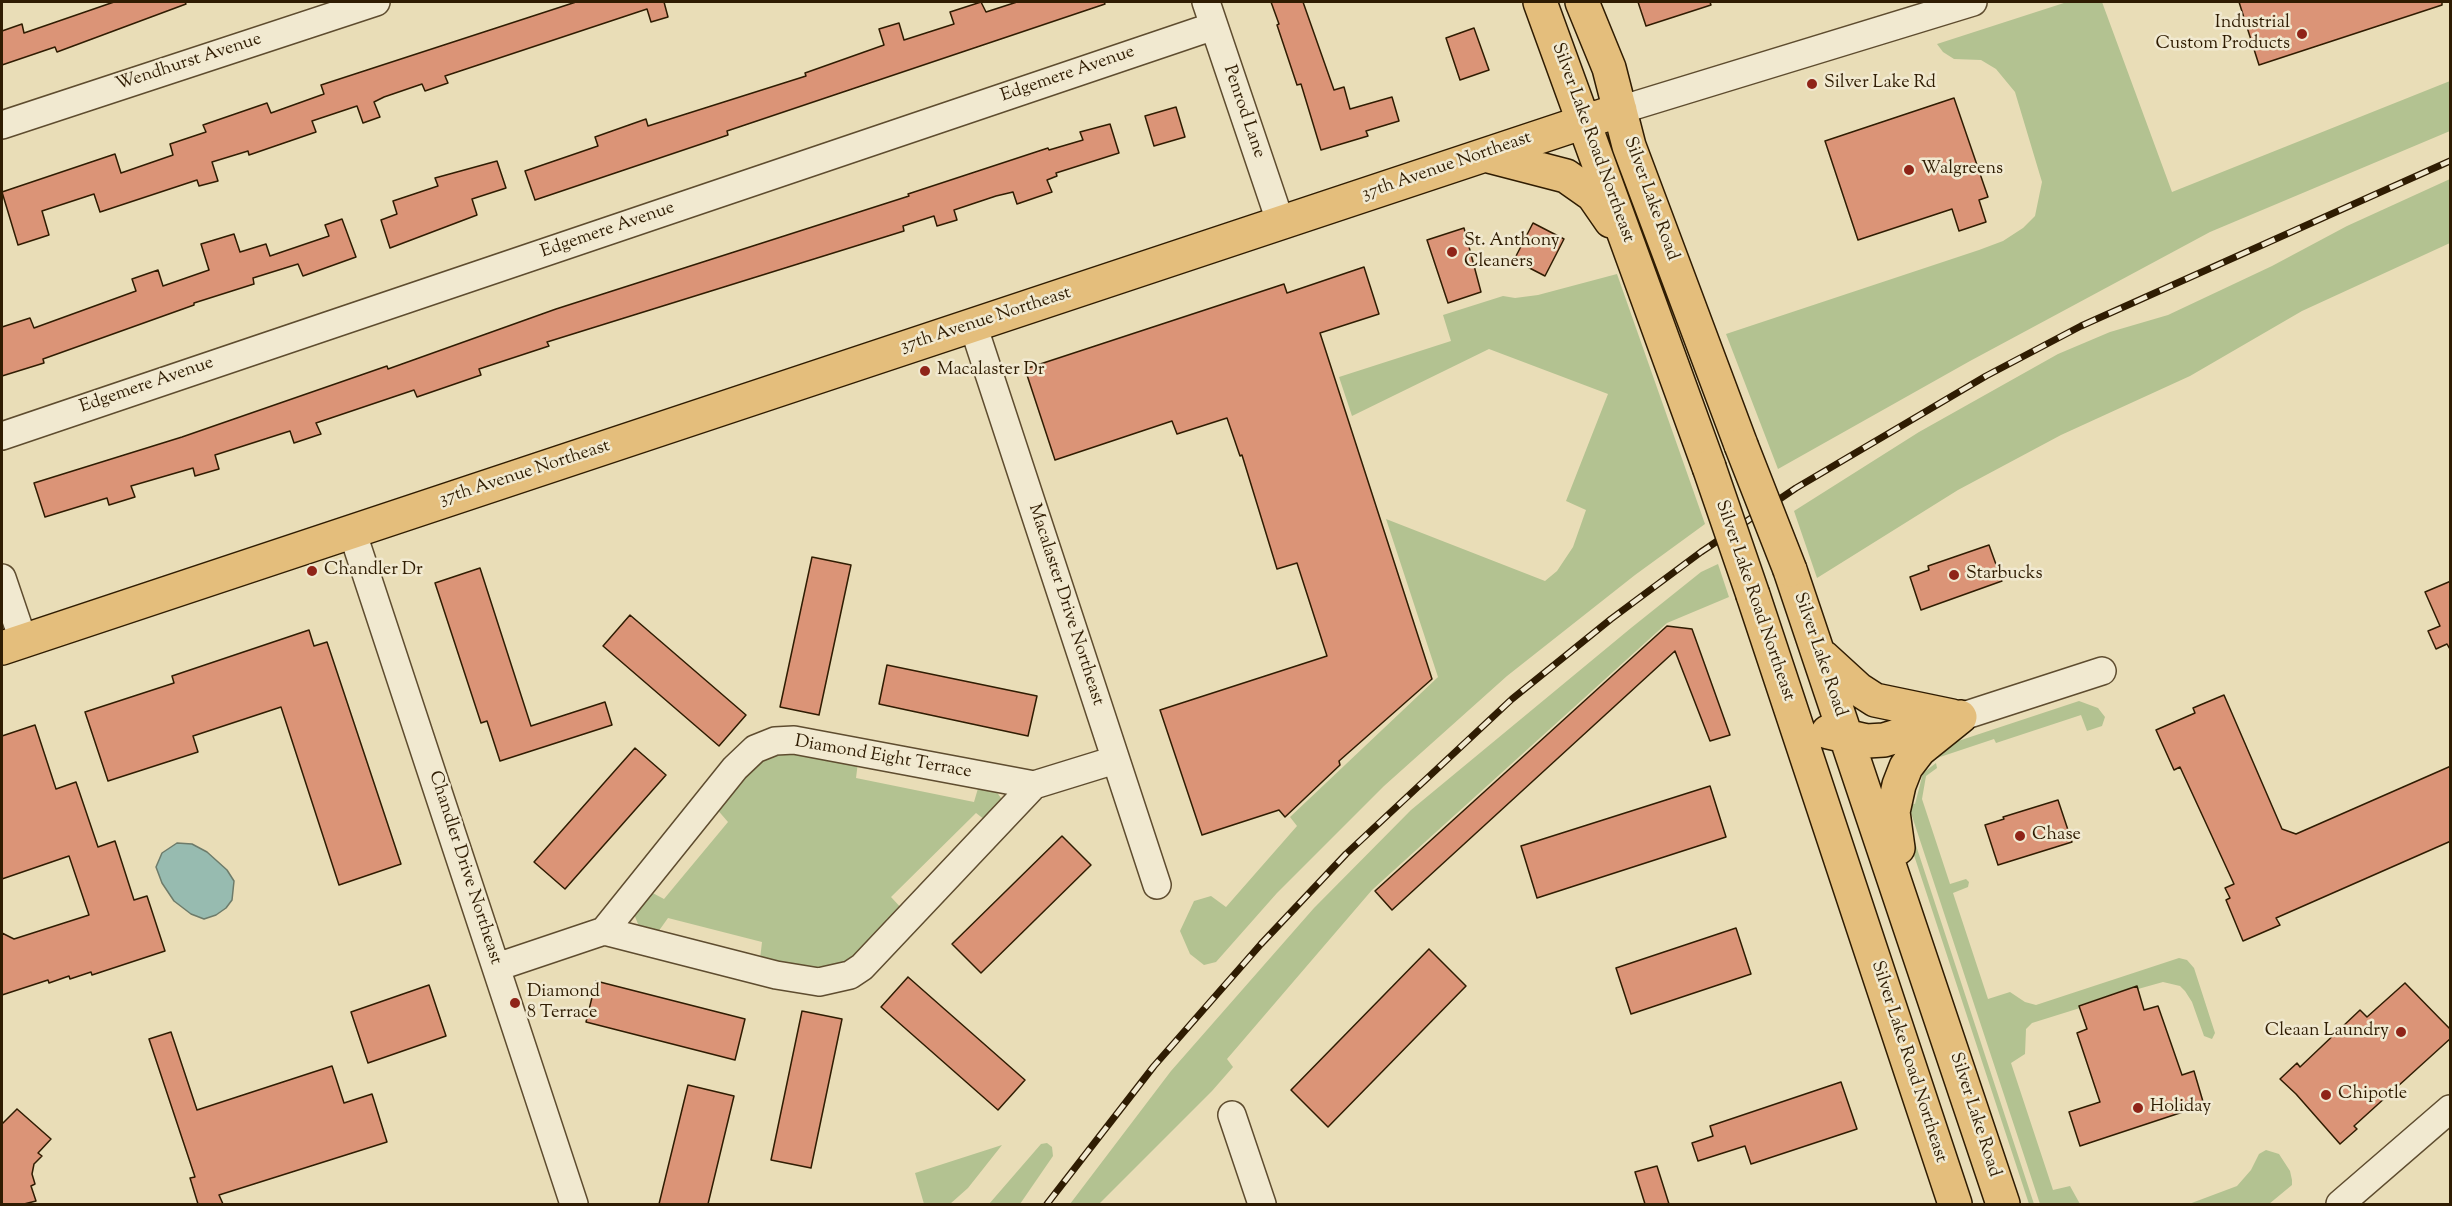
<!DOCTYPE html>
<html>
<head>
<meta charset="utf-8">
<style>
	body { margin:0 }
	#map { position:relative; width:2452px; height:1206px; overflow:hidden; background:#e9ddb7; font-family:"Sorts Mill Goudy",serif }
	canvas { display:block }
	.frame { position:absolute; inset:0; border:3px solid #2f1c02; pointer-events:none }
</style>
</head>
<body>
<div id="map">
<canvas width="2452" height="1206"></canvas>
<div class="frame"></div>
</div>
<script>
const g = document.querySelector('canvas').getContext('2d');
g.lineJoin = 'round';
function fillPath(path, color) { g.fillStyle = color; g.fill(path, 'evenodd'); }
const poly = rows => new Path2D(rows.map(r => 'M' + r).join(''));
function stroke(path, color, width, dash) { g.strokeStyle = color; g.lineWidth = width; g.lineCap = dash ? 'butt' : 'round'; g.setLineDash(dash || []); g.stroke(path); }
function label(font, color, halo, rows, align = 'center') {
  g.font = font + ' "Sorts Mill Goudy",serif'; g.lineWidth = 5; g.setLineDash([]); g.textBaseline = 'middle'; g.strokeStyle = halo; g.fillStyle = color; for (const [text, x, y, turn = 0] of rows) {
    g.save(); g.translate(x, y); g.rotate((+turn || 0) * Math.PI / 180); g.textAlign = isNaN(turn) ? turn : align; if (halo) g.strokeText(text, 0, 0); g.fillText(text, 0, 0); g.restore();
  }
}
fillPath(poly([
	[2067,2,2102,2,2172,192,2450,81,2450,131,2210,232,1970,361,1778,469,1726,334,1979,250,2003,241,2023,228,2035,216,2042,182,2015,92,1996,69,1981,60,1954,59,1943,52,1937,44],
	[2450,179,2450,243,2302,311,2190,376,2061,435,1958,490,1817,578,1794,511,1919,432,2058,354,2110,332,2168,315,2272,266,2347,226],
	[1617,274,1705,524,1635,575,1507,676,1384,786,1277,893,1216,962,1204,965,1190,954,1180,931,1194,901,1211,896,1226,907,1297,826,1290,817,1438,677,1386,519,1545,581,1557,571,1573,547,1586,510,1566,501,1608,394,1489,349,1352,416,1339,377,1451,341,1443,315,1503,296,1515,298,1538,295],
	[1718,564,1729,597,1667,623,1372,890,1227,1059,1233,1067,1212,1091,1099,1204,1070,1204,1171,1071,1314,908,1411,810,1631,628,1701,572],
	[2079,701,2098,708,2105,717,2102,726,2087,731,2081,715,1996,743,1994,739,1934,759,1940,747],
	[780,751,858,762,856,778,974,802,979,785,996,791,1003,801,989,823,976,813,891,897,904,911,856,958,824,971,760,959,762,942,668,918,658,932,649,931,638,924,634,914,647,890,664,899,728,822,715,807,757,761],
	[1936,763,1937,768,1926,776,1922,799,1950,884,1966,879,1969,882,1968,887,1953,893,1988,999,2010,992,2025,1002,2036,1005,2179,958,2187,960,2194,968,2215,1033,2212,1039,2204,1036,2192,1002,2185,991,2180,986,2163,982,2138,989,2136,986,2080,1005,2080,1008,2032,1023,2026,1029,2025,1054,2011,1063,2053,1190,2070,1186,2080,1204,2040,1204,1909,807,1910,803,1915,804,1923,773],
	[1905,812,2034,1204,2029,1204,1905,828],
	[1047,1143,1052,1147,1053,1156,1020,1204,989,1204,1041,1144],
	[1002,1145,968,1188,950,1204,924,1204,915,1173],
	[2266,1150,2279,1154,2290,1171,2292,1180,2292,1185,2269,1204,2189,1204,2237,1186,2251,1170,2259,1154]
]), '#b3c291');
const water = poly([
	[177,843,192,844,207,852,227,870,234,881,232,900,226,908,216,915,204,919,191,914,174,901,162,883,156,867,162,853,177,843]
]);
fillPath(water, '#97bbb0');
stroke(water, '#6d7b6a', 1.5);
const building = poly([
	[114,2,185,2,186,4,57,52,55,47,2,65,2,31,22,24,24,33,114,2],
	[576,2,664,2,668,17,651,22,647,9,445,76,448,83,425,91,422,84,384,97,374,102,380,117,363,123,357,106,312,121,316,132,249,155,248,151,212,162,218,181,199,186,197,180,100,212,94,194,42,211,49,235,18,245,2,192,115,154,121,173,173,155,170,144,206,132,203,125,267,103,271,113,324,94,321,85,576,2],
	[981,2,986,12,1017,2,1104,2,1105,4,727,131,728,135,535,200,525,171,598,146,595,137,646,119,648,126,806,76,805,73,884,45,879,29,899,23,904,40,954,24,950,12,981,2],
	[1271,2,1303,2,1334,90,1344,87,1350,109,1392,97,1399,121,1366,131,1368,136,1321,150,1301,84,1297,85,1277,25,1279,24,1271,2],
	[1638,2,1710,2,1711,5,1646,26,1638,2],
	[2239,2,2442,2,2442,5,2259,65,2239,2],
	[1474,28,1489,70,1460,80,1446,38,1474,28],
	[1954,98,1988,197,1979,200,1986,222,1959,231,1952,209,1858,240,1825,141,1954,98],
	[1176,107,1185,137,1154,146,1145,116,1176,107],
	[1110,124,1119,153,1056,173,1057,176,1047,180,1052,192,1017,204,1013,192,996,196,954,210,957,220,937,226,934,216,903,226,904,231,547,342,549,346,479,369,481,375,417,397,414,390,316,423,321,434,294,443,290,431,215,455,219,469,195,476,193,468,131,486,135,497,109,505,107,498,45,517,34,483,182,437,387,366,388,369,556,309,909,196,908,194,1048,148,1049,150,1083,140,1080,132,1110,124],
	[497,161,506,188,472,199,477,215,390,248,381,220,397,214,393,201,438,186,435,178,497,161],
	[342,219,356,257,303,276,298,264,253,278,254,284,194,303,194,305,43,359,44,363,2,376,2,327,30,318,34,328,136,291,132,279,158,270,163,286,209,270,201,244,234,234,240,252,266,244,270,256,329,236,325,225,342,219],
	[1533,223,1564,239,1545,276,1514,260,1533,223],
	[1464,228,1481,292,1448,303,1427,240,1464,228],
	[1364,267,1379,314,1320,333,1432,679,1339,761,1340,765,1285,817,1279,810,1202,835,1160,710,1327,656,1297,563,1277,569,1242,455,1240,456,1227,418,1177,434,1172,421,1055,460,1025,369,1284,284,1287,293,1364,267],
	[1989,545,2002,581,1921,610,1910,577,1929,570,1928,566,1989,545],
	[812,557,851,565,819,715,780,707,812,557],
	[480,568,531,726,605,702,612,725,500,761,487,721,481,723,435,583,480,568],
	[2451,581,2451,651,2447,644,2436,649,2428,631,2440,626,2425,592,2451,581],
	[630,615,746,715,719,746,603,646,630,615],
	[1667,626,1692,629,1730,735,1710,741,1675,651,1392,910,1375,891,1667,626],
	[309,630,314,646,327,642,401,864,339,885,281,707,193,736,198,752,108,781,85,712,174,683,172,676,309,630],
	[887,665,1037,696,1028,736,879,704,887,665],
	[2224,695,2282,829,2296,834,2451,766,2451,841,2276,918,2280,925,2243,941,2226,900,2230,898,2225,888,2234,884,2180,767,2174,770,2156,730,2195,713,2193,708,2224,695],
	[35,725,56,789,76,782,98,847,115,841,134,900,147,896,165,951,92,975,91,972,70,979,69,976,49,983,48,980,2,995,2,933,14,939,89,915,69,856,2,879,2,736,35,725],
	[635,748,666,775,565,889,534,862,635,748],
	[1710,786,1726,837,1537,898,1521,846,1710,786],
	[2058,800,2072,842,1998,865,1985,825,2004,819,2003,817,2058,800],
	[1062,836,1091,865,981,973,952,944,1062,836],
	[1736,928,1751,974,1631,1014,1616,968,1736,928],
	[1429,949,1466,986,1328,1127,1291,1090,1429,949],
	[908,977,1025,1080,998,1110,881,1007,908,977],
	[596,981,745,1019,735,1060,586,1022,596,981],
	[2405,983,2451,1030,2451,1038,2354,1126,2357,1129,2340,1144,2296,1094,2280,1079,2297,1063,2300,1067,2360,1010,2367,1017,2405,983],
	[429,985,446,1036,368,1063,351,1012,429,985],
	[2137,986,2144,1010,2158,1006,2182,1075,2194,1071,2204,1105,2080,1146,2069,1112,2100,1102,2077,1033,2087,1029,2079,1006,2137,986],
	[802,1011,842,1019,811,1168,771,1160,802,1011],
	[171,1032,197,1110,332,1066,344,1103,372,1094,387,1142,219,1195,223,1204,198,1204,190,1178,195,1177,149,1039,171,1032],
	[1841,1082,1857,1129,1751,1164,1745,1146,1698,1161,1692,1143,1713,1136,1710,1126,1841,1082],
	[688,1085,734,1096,708,1204,659,1204,688,1085],
	[17,1109,51,1139,38,1153,42,1156,34,1164,32,1174,35,1184,31,1186,36,1201,24,1204,2,1204,2,1124,17,1109],
	[1657,1166,1669,1204,1645,1204,1635,1172,1657,1166]
]);
fillPath(building, '#db9477');
stroke(building, '#2f1c02', 1.5);
const minor = poly([
	[1206,2,1281,224],
	[1620,110,1973,2],
	[2,125,376,2],
	[973,325,1157,885],
	[2,436,1214,26],
	[352,531,574,1204],
	[2,578,23,640],
	[1960,717,2102,671],
	[604,931,776,975,819,982,850,975,862,967,1034,785,1115,760],
	[497,967,604,931,735,768,755,749,775,741,794,740,1034,785],
	[1232,1115,1262,1204],
	[2340,1204,2450,1109]
]);
const major = poly([
	[1540,2,1709,467],
	[1582,2,1609,68,1629,146,1741,445],
	[1485,155,1566,176,1593,195,1611,221],
	[1790,570,2003,1204],
	[1753,595,1955,1204],
	[2,648,1620,110],
	[1823,657,1858,689,1875,700,1952,716],
	[1828,732,1867,741,1884,740,1946,721],
	[1898,848,1893,812,1899,785,1906,767,1919,750,1960,717]
]);
stroke(minor, '#5e4c2f', 30);
stroke(major, '#2f1c02', 36);
stroke(minor, '#f1e9d0', 27);
stroke(major, '#e4be7c', 33);
const rail = poly([
	[1047,1204,1154,1066,1261,944,1346,854,1512,699,1611,619,1701,552,1796,488,1986,376,2081,326,2450,161]
]);
stroke(rail, '#2f1c02', 7);
stroke(rail, '#f1e9d0', 4.5, [14]);
const majorBridge = poly([
	[1741,445,1790,570],
	[1709,467,1753,595]
]);
stroke(majorBridge, '#2f1c02', 36, []);
stroke(majorBridge, '#e4be7c', 33);
for (const [x, y, r, color] of [
	[2302,34,6,"#8f2418"],
	[1812,84,6,"#8f2418"],
	[1909,170,6,"#8f2418"],
	[1452,252,6,"#8f2418"],
	[925,371,6,"#8f2418"],
	[312,571,6,"#8f2418"],
	[1954,575,6,"#8f2418"],
	[2020,836,6,"#8f2418"],
	[515,1003,6,"#8f2418"],
	[2401,1032,6,"#8f2418"],
	[2326,1095,6,"#8f2418"],
	[2138,1108,6,"#8f2418"]
]) { const dot = new Path2D(); dot.arc(x, y, r, 0, 2 * Math.PI); g.fillStyle = color; g.fill(dot); stroke(dot, '#f1e9d0', 2); }
label('18px', '#2f1c02', '#f1e9d0', [
	["Industrial",2290,24,"right"],
	["Custom Products",2290,45,"right"],
	["Silver Lake Rd",1824,84],
	["Walgreens",1921,170],
	["St. Anthony",1464,242],
	["Cleaners",1464,263],
	["Macalaster Dr",937,371],
	["Chandler Dr",324,571],
	["Starbucks",1966,575],
	["Chase",2032,836],
	["Diamond",527,993],
	["8 Terrace",527,1014],
	["Cleaan Laundry",2389,1032,"right"],
	["Chipotle",2338,1095],
	["Holiday",2150,1108]
], 'left');
label('18px', '#2f1c02', '#f1e9d0', [
	["Wendhurst Avenue",189,63,-18],
	["Edgemere Avenue",1068,75,-19],
	["Penrod Lane",1243,112,71],
	["Silver Lake Road Northeast",1592,143,70],
	["37th Avenue Northeast",1447,167,-19],
	["Silver Lake Road",1650,199,70],
	["Edgemere Avenue",608,231,-19],
	["37th Avenue Northeast",986,321,-18],
	["Edgemere Avenue",147,386,-19],
	["37th Avenue Northeast",525,474,-18],
	["Silver Lake Road Northeast",1754,601,71],
	["Macalaster Drive Northeast",1065,605,72],
	["Silver Lake Road",1819,655,71],
	["Diamond Eight Terrace",883,758,10],
	["Chandler Drive Northeast",464,868,72],
	["Silver Lake Road Northeast",1908,1062,72],
	["Silver Lake Road",1974,1115,72]
]);
</script>
</body>
</html>
